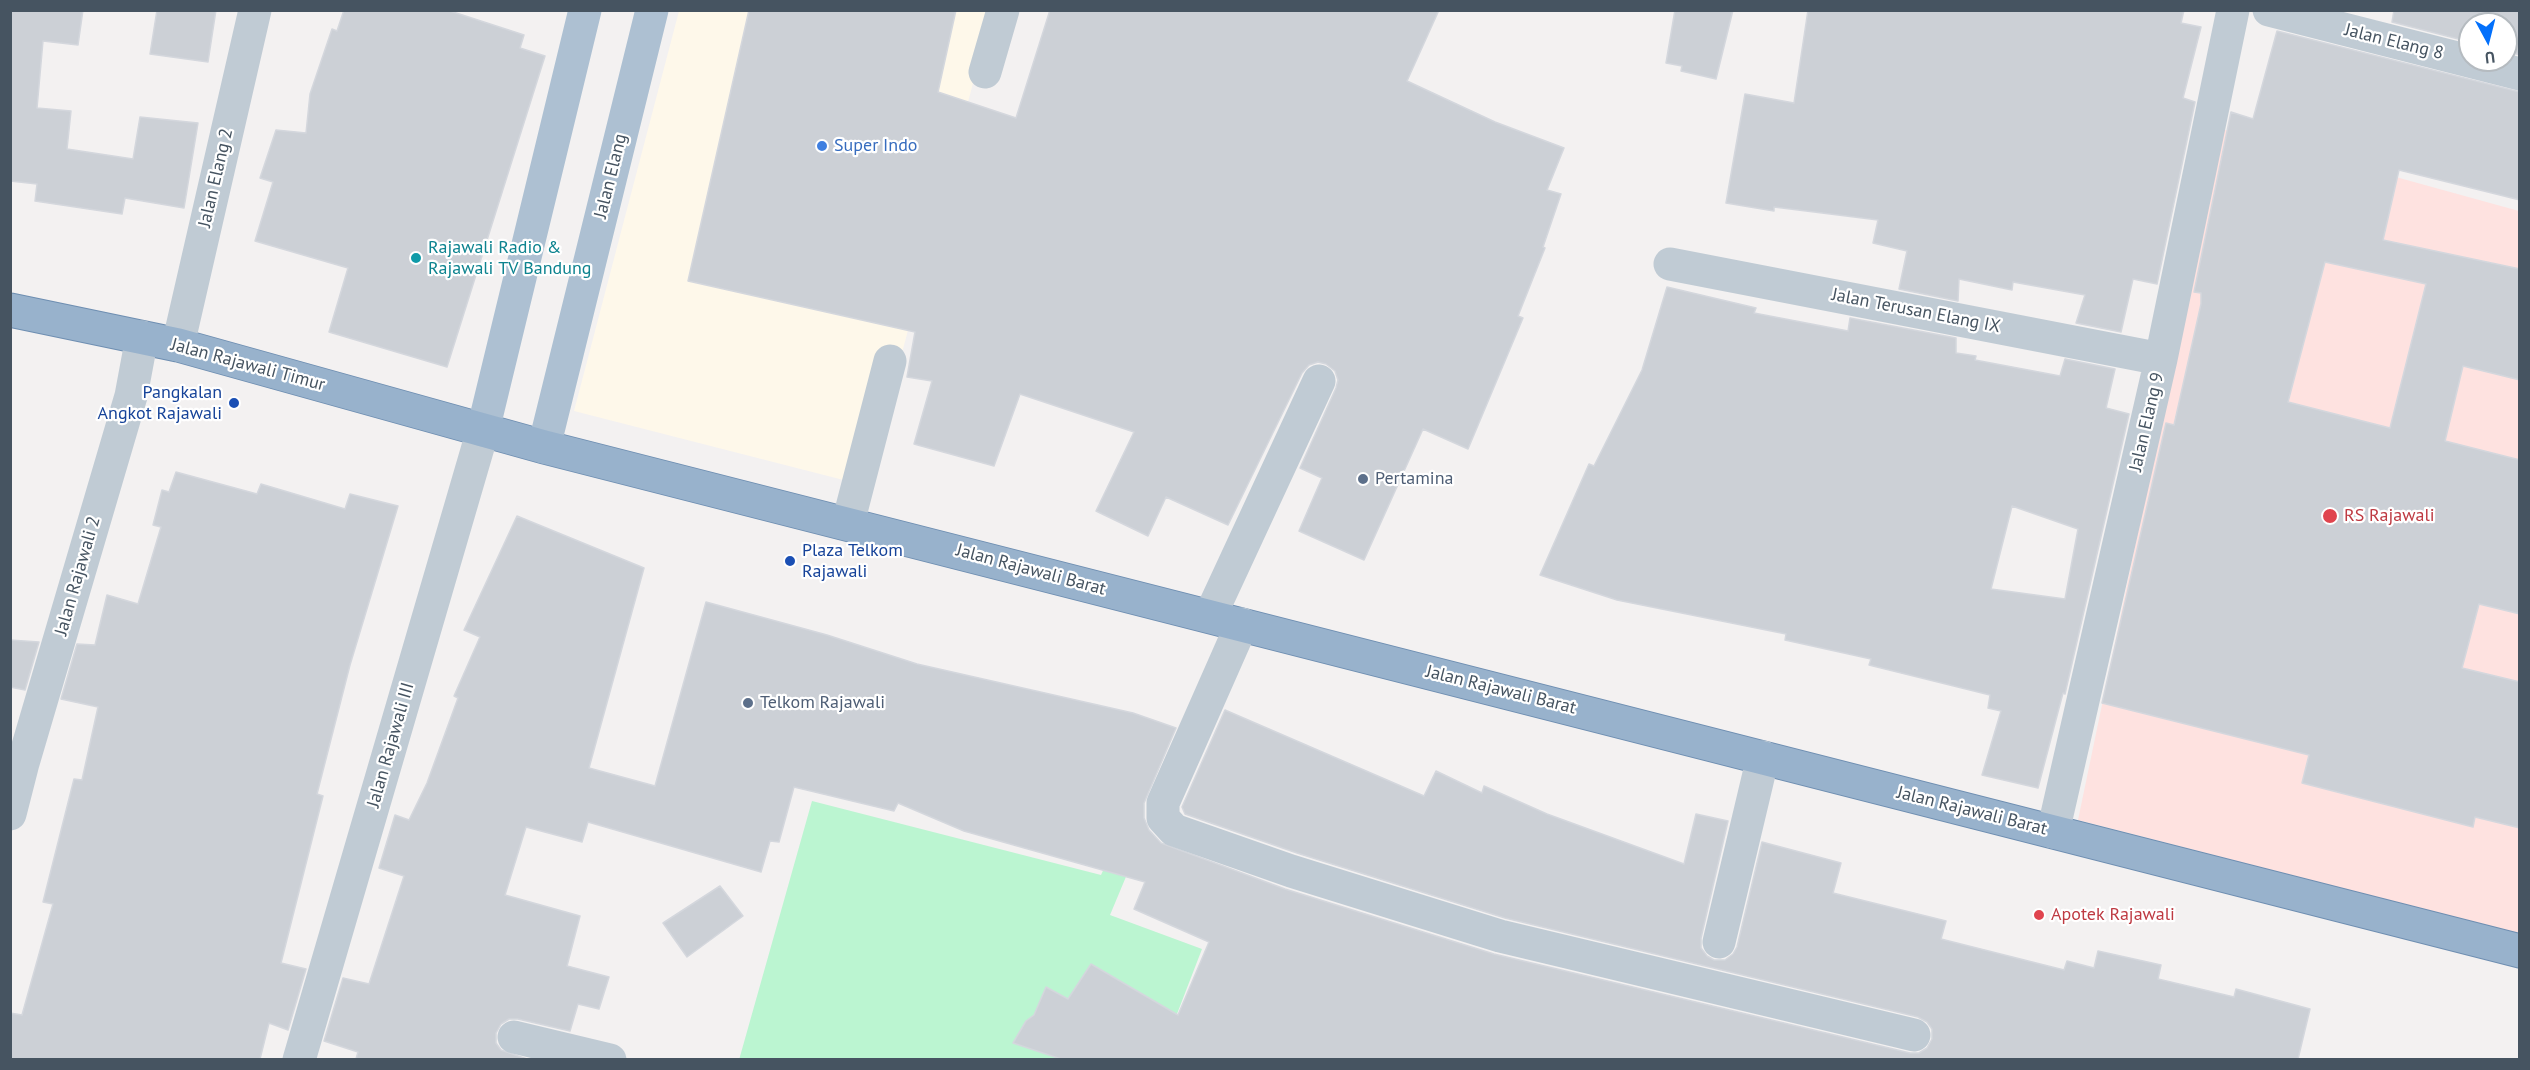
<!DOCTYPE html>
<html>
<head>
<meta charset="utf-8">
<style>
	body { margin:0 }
	#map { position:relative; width:2530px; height:1070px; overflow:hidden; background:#f3f1f1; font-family:"PT Sans",sans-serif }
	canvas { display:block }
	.frame { position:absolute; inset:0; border:12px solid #465461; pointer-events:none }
	.north { position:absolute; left:2458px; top:12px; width:60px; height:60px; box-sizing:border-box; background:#fff; border:2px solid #b5bbc0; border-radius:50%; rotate:173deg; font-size:16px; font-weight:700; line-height:24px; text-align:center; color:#465461 }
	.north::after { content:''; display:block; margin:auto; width:21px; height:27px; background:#0370fb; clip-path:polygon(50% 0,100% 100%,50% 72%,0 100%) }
</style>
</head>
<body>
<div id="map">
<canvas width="2530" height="1070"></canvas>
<div class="frame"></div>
<div class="north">U</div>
</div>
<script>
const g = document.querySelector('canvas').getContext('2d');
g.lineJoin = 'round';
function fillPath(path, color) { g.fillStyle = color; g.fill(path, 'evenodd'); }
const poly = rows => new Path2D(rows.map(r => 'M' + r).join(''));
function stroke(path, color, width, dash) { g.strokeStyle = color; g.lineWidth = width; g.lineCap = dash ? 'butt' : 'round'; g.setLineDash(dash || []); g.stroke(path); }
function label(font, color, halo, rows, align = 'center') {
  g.font = font + ' "PT Sans",sans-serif'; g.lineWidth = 4.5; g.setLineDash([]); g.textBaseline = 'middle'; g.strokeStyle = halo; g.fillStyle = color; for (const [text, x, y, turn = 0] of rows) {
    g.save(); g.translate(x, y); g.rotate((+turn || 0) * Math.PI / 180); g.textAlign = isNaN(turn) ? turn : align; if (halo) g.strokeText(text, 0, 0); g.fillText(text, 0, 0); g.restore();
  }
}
fillPath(poly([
	[679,11,992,11,867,486,574,411]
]), '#fef8ea');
fillPath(poly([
	[2222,129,2519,211,2519,934,2078,820]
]), '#fee2e0');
fillPath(poly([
	[812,801,1101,875,1122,830,1143,836,1110,915,1202,949,1160,1058,1073,1033,1066,1059,739,1060]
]), '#bbf5d1');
const building = poly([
	[10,10,83,10,78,45,43,41,37,108,71,111,67,149,133,159,140,117,198,123,184,208,125,198,122,214,35,201,37,184,10,181,10,10],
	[157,10,216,10,208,62,150,54,157,10],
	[344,10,447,10,524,35,520,48,545,56,447,367,329,332,348,268,255,241,273,182,260,178,276,130,306,133,310,94,332,29,337,31,344,10],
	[749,10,956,10,938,92,1016,118,1050,10,1439,10,1407,81,1495,122,1564,148,1547,190,1561,194,1543,247,1545,248,1518,316,1523,318,1468,449,1423,429,1364,560,1299,531,1322,478,1300,468,1336,388,1338,380,1335,371,1326,364,1318,362,1309,365,1302,373,1228,525,1166,497,1148,536,1096,511,1134,432,1020,394,994,466,914,444,932,381,907,377,915,332,688,281,749,10],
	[1675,10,1733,10,1716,79,1681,71,1682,66,1666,63,1675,10],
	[1808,10,2184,10,2181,23,2201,27,2183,98,2195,102,2157,284,2133,279,2121,332,2076,323,2085,295,2013,282,2012,290,1959,279,1958,301,1899,289,1907,251,1873,243,1878,220,1774,207,1774,211,1726,203,1745,94,1794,103,1808,10],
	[2394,10,2520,10,2520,55,2506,51,2506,24,2470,24,2470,42,2392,22,2394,10],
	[2277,31,2520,92,2520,200,2399,170,2383,240,2520,269,2520,380,2463,366,2445,441,2520,460,2520,614,2479,604,2462,668,2520,682,2520,828,2475,817,2473,827,2302,783,2309,755,2102,703,2166,423,2174,425,2201,304,2201,293,2194,292,2231,112,2253,119,2277,31],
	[2325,262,2426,284,2390,428,2288,402,2325,262],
	[1667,287,1756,308,1754,313,1848,331,1850,318,1956,338,1956,353,1976,356,1975,360,2060,376,2065,359,2115,369,2106,408,2129,414,2065,694,2063,693,2038,788,1982,775,2001,711,1988,708,1990,695,1869,665,1871,659,1785,640,1786,634,1617,600,1540,575,1589,464,1594,466,1642,370,1667,287],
	[2012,506,2078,529,2065,599,1991,589,2012,506],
	[176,472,257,494,261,484,345,509,350,494,398,506,350,665,317,794,323,796,281,963,306,969,288,1030,269,1023,260,1059,10,1059,10,1013,22,1015,53,904,43,902,74,779,82,780,98,707,61,699,77,644,95,645,107,595,138,604,161,527,153,525,162,490,169,492,176,472],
	[517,516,644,568,589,768,655,786,706,602,827,635,917,664,1133,713,1176,728,1144,803,1144,818,1149,830,1161,843,1285,889,1494,954,1910,1053,1919,1053,1927,1048,1932,1039,1932,1029,1927,1022,1918,1017,1505,918,1297,853,1185,814,1182,807,1225,710,1424,796,1436,771,1482,793,1484,786,1547,814,1684,864,1696,814,1728,821,1701,938,1701,948,1707,956,1714,960,1725,960,1733,954,1737,947,1762,842,1841,863,1833,893,1946,921,1941,939,2064,970,2067,961,2094,968,2098,951,2161,965,2158,979,2234,997,2236,989,2310,1009,2298,1059,1061,1059,1013,1043,1026,1021,1034,1015,1046,987,1068,999,1091,964,1178,1015,1209,942,1134,909,1145,882,964,831,898,803,894,811,794,787,779,842,770,841,761,872,588,822,582,842,526,827,505,895,580,916,567,966,609,977,599,1009,578,1004,570,1031,518,1019,509,1019,501,1024,496,1033,496,1043,501,1050,527,1059,356,1059,358,1052,324,1041,343,978,369,984,404,876,379,868,395,815,409,820,427,783,458,698,454,696,480,637,464,630,517,516],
	[10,640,39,642,25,690,10,687,10,640],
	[720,886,743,916,687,957,663,923,720,886]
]);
fillPath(building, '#ccd0d6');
stroke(building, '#d4d7dd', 1.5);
const trunk = poly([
	[10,310,178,345,544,447,2520,951]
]);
stroke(trunk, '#6e8eb1', 35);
stroke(poly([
	[2269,10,2520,74],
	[985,72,1003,10],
	[1670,264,2161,359],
	[178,345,255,10],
	[848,523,890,361],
	[1210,616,1319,381],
	[1242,624,1163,803,1163,818,1174,830,1291,871,1500,936,1914,1035],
	[10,814,23,763,131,396,142,337],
	[2053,832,2161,359,2233,10],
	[1719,942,1763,757],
	[514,1037,610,1060],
	[299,1060,483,430]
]), '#c0cbd4', 33);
stroke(poly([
	[483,430,585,10],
	[544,447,652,10]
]), '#adc0d2', 33);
stroke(trunk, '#98b2cc', 33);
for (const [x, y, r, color] of [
	[822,146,6,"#3f7fe0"],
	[416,258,6,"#0f9aa8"],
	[234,403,6,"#1a4fb4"],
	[1363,479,6,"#5c6f8a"],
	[2330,516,8,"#e0444e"],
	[790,561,6,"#1a4fb4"],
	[748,703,6,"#5c6f8a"],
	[2039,915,6,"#e0444e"]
]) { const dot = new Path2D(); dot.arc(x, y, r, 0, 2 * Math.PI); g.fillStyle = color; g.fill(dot); stroke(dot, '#fff', 2); }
label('18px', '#465461', '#fff', [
	["Jalan Elang 8",2394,42,14],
	["Jalan Elang",611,176,-76],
	["Jalan Elang 2",216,178,-77],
	["Jalan Terusan Elang IX",1916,311,11],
	["Jalan Rajawali Timur",248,365,15],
	["Jalan Elang 9",2147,422,-77],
	["Jalan Rajawali Barat",1031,570,15],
	["Jalan Rajawali 2",78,576,-74],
	["Jalan Rajawali Barat",1501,690,14],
	["Jalan Rajawali III",391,745,-74],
	["Jalan Rajawali Barat",1972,811,14]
]);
label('18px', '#366cbe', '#fff', [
	["Super Indo",834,146]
], 'left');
label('18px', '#0d838f', '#fff', [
	["Rajawali Radio &",428,248],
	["Rajawali TV Bandung",428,269]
], 'left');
label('18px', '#164399', '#fff', [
	["Pangkalan",222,393],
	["Angkot Rajawali",222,414],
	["Plaza Telkom",802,551,"left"],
	["Rajawali",802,572,"left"]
], 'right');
label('18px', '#4e5e75', '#fff', [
	["Pertamina",1375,479],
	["Telkom Rajawali",760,703]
], 'left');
label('18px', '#be3a42', '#fff', [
	["RS Rajawali",2344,516],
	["Apotek Rajawali",2051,915]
], 'left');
</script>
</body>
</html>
